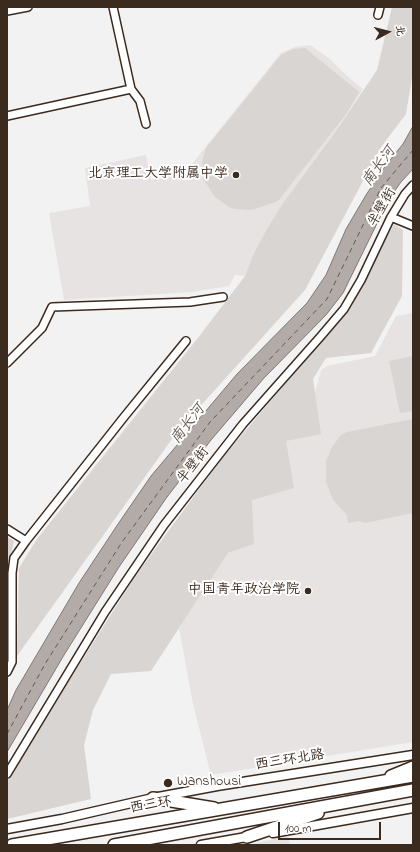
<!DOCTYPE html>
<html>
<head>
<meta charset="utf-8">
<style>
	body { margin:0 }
	#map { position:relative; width:420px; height:852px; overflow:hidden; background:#f3f2f2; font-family:"Indie Flower","LXGW WenKai TC",sans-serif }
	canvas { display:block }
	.frame { position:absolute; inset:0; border:8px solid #3b2a1e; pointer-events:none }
	.north { position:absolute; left:368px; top:12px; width:40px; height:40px; -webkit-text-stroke:3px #fff; paint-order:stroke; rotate:83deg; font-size:11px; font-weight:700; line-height:16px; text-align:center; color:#3b2a1e }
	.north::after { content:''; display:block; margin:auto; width:14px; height:18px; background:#3b2a1e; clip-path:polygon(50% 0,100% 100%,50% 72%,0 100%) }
	.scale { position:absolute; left:278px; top:822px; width:103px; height:18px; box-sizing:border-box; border:2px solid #3b2a1e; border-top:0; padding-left:5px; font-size:12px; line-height:14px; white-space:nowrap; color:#3b2a1e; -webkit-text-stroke:3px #fff; paint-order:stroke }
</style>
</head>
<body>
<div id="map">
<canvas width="420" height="852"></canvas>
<div class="frame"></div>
<div class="north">北</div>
<div class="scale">100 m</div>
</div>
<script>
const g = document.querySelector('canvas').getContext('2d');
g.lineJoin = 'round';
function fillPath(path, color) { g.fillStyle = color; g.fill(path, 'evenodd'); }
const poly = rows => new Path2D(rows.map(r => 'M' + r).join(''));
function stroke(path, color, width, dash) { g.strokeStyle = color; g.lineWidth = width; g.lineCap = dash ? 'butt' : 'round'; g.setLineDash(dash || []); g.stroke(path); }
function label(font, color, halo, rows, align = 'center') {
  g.font = font + ' "Indie Flower","LXGW WenKai TC",sans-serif'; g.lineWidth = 4; g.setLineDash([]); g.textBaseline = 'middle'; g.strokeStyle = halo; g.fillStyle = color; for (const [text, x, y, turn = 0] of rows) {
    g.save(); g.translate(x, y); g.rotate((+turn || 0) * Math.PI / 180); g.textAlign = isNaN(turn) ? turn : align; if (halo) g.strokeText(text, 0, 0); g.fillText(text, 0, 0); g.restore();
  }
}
fillPath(poly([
	[310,45,330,59,347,76,363,89,338,128,281,206,268,227,254,253,245,276,235,275,229,286,193,292,64,300,49,213,90,206,85,168,146,155,151,180,187,170,281,53,295,47],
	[413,313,413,742,211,775,193,704,179,628,228,553,254,544,252,500,286,441,316,405,315,393,321,370,327,366,375,356,396,316],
	[288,836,290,845,246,845]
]), '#e6e3e2');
fillPath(poly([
	[392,7,413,7,413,71,406,114,381,147,305,290,177,432,17,656,19,568,37,539,201,334,245,276,254,253,268,227,281,206,338,128,377,70],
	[305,48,359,92,347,113,278,201,255,209,249,210,235,209,229,207,214,196,204,180,202,162,206,148,281,55,293,49],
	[394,224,403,230,402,296,371,353,326,358,313,379,321,434,286,441,294,488,252,500,254,544,228,553,151,671,111,674,93,710,84,745,91,799,7,819,7,782,64,689,134,578,222,458,346,313],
	[413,356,413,411,400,413,389,361],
	[413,419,413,513,365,523,359,521,348,523,347,515,333,500,326,482,326,461,332,447,341,435,347,432],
	[7,536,14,541,7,573,7,582]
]), '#d8d5d2');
const water = poly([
	[413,126,413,169,401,182,389,199,343,293,326,315,264,378,211,440,167,497,119,567,64,655,7,752,7,710,16,690,79,583,118,524,151,476,237,374,307,303,326,275,346,229,366,195,386,165,403,144,413,126]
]);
fillPath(water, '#b2aba7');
stroke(water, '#827770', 1);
stroke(poly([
	[7,734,45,664,122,542,210,422,327,299,381,188,413,150]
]), '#65574e', 1, [5, 4]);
const minor = poly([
	[7,11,28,7],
	[378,15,380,7],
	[131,89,140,101,146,124],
	[7,116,131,89,113,7],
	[391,217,413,226],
	[7,363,42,328,52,307,190,302,223,297],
	[7,529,26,541],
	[7,672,12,662,12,573,14,558,26,541,124,417,186,341],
	[7,774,105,612,164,525,243,424,321,336,344,309,361,280,391,217,405,194,413,185]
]);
const tertiary = poly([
	[7,829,62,819,153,798,217,786,413,755],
	[273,833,413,808],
	[201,845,252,836]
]);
const trunk = poly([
	[391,776,413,767],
	[153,798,214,808],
	[247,837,318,813],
	[12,845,413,776],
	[114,845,413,790]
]);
stroke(minor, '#3b2a1e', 10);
stroke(tertiary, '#3b2a1e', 11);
stroke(trunk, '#3b2a1e', 14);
stroke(minor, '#fff', 7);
stroke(tertiary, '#fff', 8);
stroke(trunk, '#fff', 11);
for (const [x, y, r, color] of [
	[236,175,4,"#3b2a1e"],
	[308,591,4,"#3b2a1e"],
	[168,783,5,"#3b2a1e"]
]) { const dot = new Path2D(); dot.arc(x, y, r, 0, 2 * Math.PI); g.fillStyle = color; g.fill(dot); stroke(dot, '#fff', 1.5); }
label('14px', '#3b2a1e', '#fff', [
	["北京理工大学附属中学",228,175],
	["中国青年政治学院",300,591],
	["Wanshousi",177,783,"left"]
], 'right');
label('14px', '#3b2a1e', '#fff', [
	["半壁街",383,208,-60],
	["半壁街",194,466,-52],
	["西三环北路",290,761,-9],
	["西三环",151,806,-10]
]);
label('italic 15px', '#65574e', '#fff', [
	["南长河",380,167,-54],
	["南长河",189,425,-52]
]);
</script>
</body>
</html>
